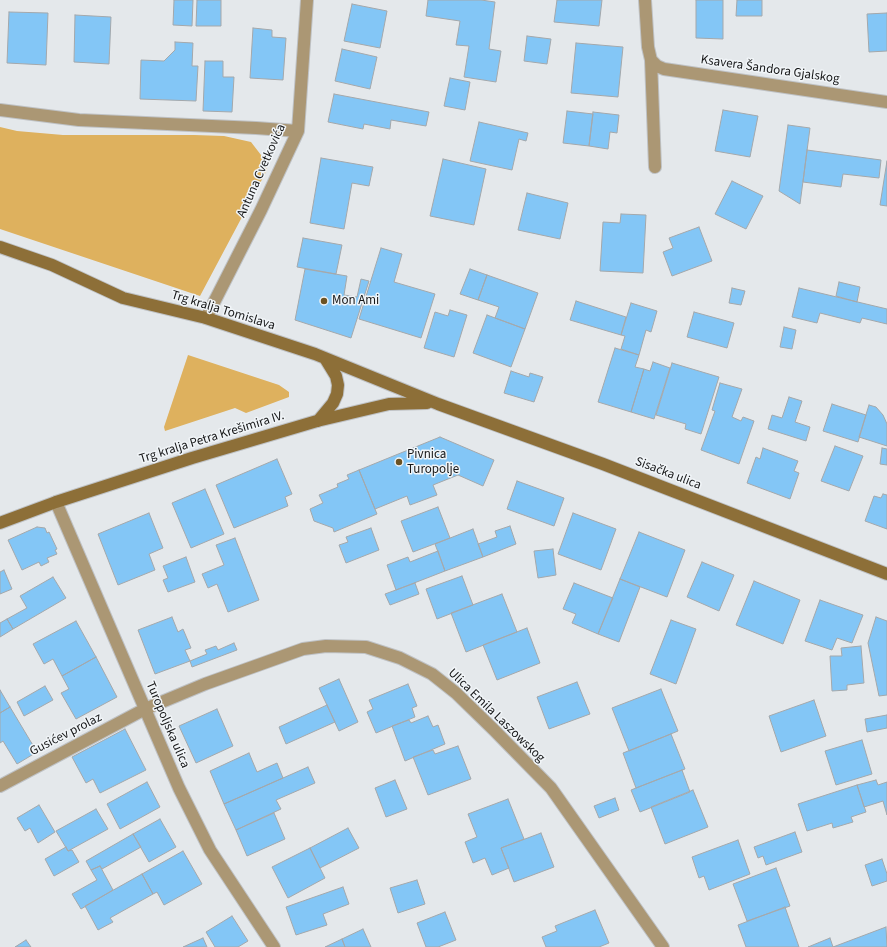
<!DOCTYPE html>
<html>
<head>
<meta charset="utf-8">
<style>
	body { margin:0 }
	canvas { display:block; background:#e4e8eb }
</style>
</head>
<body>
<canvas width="887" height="947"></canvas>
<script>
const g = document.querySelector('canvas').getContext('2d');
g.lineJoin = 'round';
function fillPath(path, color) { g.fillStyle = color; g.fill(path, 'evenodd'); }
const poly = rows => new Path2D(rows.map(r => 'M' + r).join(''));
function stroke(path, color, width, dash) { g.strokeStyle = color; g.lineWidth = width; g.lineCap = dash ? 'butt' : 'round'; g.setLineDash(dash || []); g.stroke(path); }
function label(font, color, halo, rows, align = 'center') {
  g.font = font + ' "Source Sans 3",sans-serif'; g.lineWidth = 3; g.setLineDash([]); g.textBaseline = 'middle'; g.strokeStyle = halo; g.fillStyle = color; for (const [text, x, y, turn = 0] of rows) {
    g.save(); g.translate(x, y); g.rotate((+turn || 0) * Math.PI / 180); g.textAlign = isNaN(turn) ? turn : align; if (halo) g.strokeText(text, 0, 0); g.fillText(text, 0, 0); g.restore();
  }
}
fillPath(poly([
	[0,127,17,131,63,135,194,135,224,136,251,142,261,155,267,170,200,296,0,229],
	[188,355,279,385,289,392,289,397,246,413,235,408,165,431,164,427]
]), '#deb15e');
const building = poly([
	[174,0,193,0,192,26,173,25,174,0],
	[197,0,221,0,221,26,196,26,197,0],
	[428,0,481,0,495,2,489,49,501,51,496,82,464,77,469,46,456,45,460,21,426,16,428,0],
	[557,0,602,0,599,26,554,22,557,0],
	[696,0,723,0,723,39,696,38,696,0],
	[737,0,762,0,762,16,736,16,737,0],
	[352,4,387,11,380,48,344,41,352,4],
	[9,12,48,13,46,65,7,63,9,12],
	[887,13,887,51,869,52,867,14,887,13],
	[75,15,111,17,109,64,74,62,75,15],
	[253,28,272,30,272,37,286,38,283,80,250,78,253,28],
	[527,36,551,39,547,64,524,61,527,36],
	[175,42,193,43,192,66,198,66,196,101,140,99,141,60,164,61,175,50,175,42],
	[576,43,623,47,618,97,571,93,576,43],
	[342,49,377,57,370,89,335,81,342,49],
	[205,61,223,61,223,77,234,77,232,112,203,111,205,61],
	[450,78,470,82,465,110,444,106,450,78],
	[334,94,429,112,426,126,391,120,390,129,364,124,363,129,328,122,334,94],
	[723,110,758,116,750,157,715,151,723,110],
	[567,111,593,114,589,146,563,143,567,111],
	[593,112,619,115,617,133,610,132,608,149,589,146,593,112],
	[479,122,528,133,526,141,519,139,512,170,470,161,479,122],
	[788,125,810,128,800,204,779,191,788,125],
	[807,150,881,160,879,178,843,174,841,187,803,182,807,150],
	[321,158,373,167,369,186,352,183,344,229,310,223,321,158],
	[443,159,486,169,474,225,430,216,443,159],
	[887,161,887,206,880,205,887,161],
	[732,181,763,196,746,229,715,214,732,181],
	[527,193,568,203,560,239,518,230,527,193],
	[621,214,646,215,643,273,600,271,603,222,620,223,621,214],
	[699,227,712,261,672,276,663,252,673,248,669,238,699,227],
	[303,238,342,245,336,274,297,267,303,238],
	[381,248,402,254,394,282,435,294,421,338,359,319,381,248],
	[305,269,347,276,344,295,357,297,361,279,369,281,351,338,295,320,305,269],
	[470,269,487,275,478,300,460,294,470,269],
	[487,275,538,293,525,329,495,318,499,307,478,300,487,275],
	[839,282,860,287,857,302,836,296,839,282],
	[732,288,745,291,741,305,729,303,732,288],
	[799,288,887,309,887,324,862,318,860,323,820,313,817,323,792,317,799,288],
	[576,301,626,317,621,335,570,320,576,301],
	[631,303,657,311,651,332,646,330,639,355,621,349,625,336,621,335,631,303],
	[450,310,467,315,454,357,424,348,435,312,448,316,450,310],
	[694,312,734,323,727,348,687,337,694,312],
	[487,315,525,329,511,367,473,353,487,315],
	[784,327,796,330,792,349,780,347,784,327],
	[615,348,639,355,635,367,644,369,631,412,598,402,615,348],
	[653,362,670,368,654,419,631,412,644,369,650,371,653,362],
	[672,363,719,377,701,434,685,429,686,424,656,415,672,363],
	[511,371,529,377,530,373,543,377,534,402,504,393,511,371],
	[720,383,742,389,732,417,741,421,743,417,754,421,739,464,701,450,715,411,712,410,720,383],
	[789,397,802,401,795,422,810,427,806,441,768,429,772,415,782,418,789,397],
	[832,404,866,415,858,442,823,431,832,404],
	[869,405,876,407,883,415,887,424,887,446,859,437,869,405],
	[440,437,494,460,483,486,458,475,433,485,437,495,410,505,407,496,375,509,359,470,440,437],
	[835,446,863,456,849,491,821,481,835,446],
	[763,448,798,461,794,471,799,473,790,499,747,483,756,457,760,459,763,448],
	[882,448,887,449,887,465,880,464,882,448],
	[277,459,292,494,285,497,288,506,234,528,216,485,277,459],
	[359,470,377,514,334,532,333,528,314,521,310,509,323,503,319,495,338,487,337,484,349,479,347,475,359,470],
	[517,481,564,498,554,526,507,509,517,481],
	[205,489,224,534,191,548,172,503,205,489],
	[883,494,887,495,887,529,865,521,874,496,881,498,883,494],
	[438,507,450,538,413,552,401,521,438,507],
	[149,513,163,548,149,554,155,570,118,585,98,534,149,513],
	[573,513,616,529,601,570,558,554,573,513],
	[510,526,516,544,483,557,478,544,497,537,495,531,510,526],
	[37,527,45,528,47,533,49,532,57,549,55,550,57,554,47,558,49,562,41,566,39,562,22,570,8,540,37,527],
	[371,528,379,550,346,563,339,545,348,542,346,537,371,528],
	[473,529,483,557,445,571,435,544,473,529],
	[639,532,685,550,667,597,620,579,639,532],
	[235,538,259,600,228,612,217,584,208,588,202,574,224,565,216,545,235,538],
	[553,549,556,575,538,578,534,551,553,549],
	[438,551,445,571,396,590,387,565,408,557,410,562,438,551],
	[186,557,195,582,168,592,163,580,168,578,163,566,186,557],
	[702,562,734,575,719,611,687,597,702,562],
	[4,570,12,589,0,594,0,572,4,570],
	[462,576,473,605,437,619,426,589,462,576],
	[53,577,66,598,13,629,7,619,27,608,20,596,53,577],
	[620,579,640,587,619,642,598,634,620,579],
	[754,581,800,600,783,644,736,625,754,581],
	[415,583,419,594,390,605,385,594,415,583],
	[574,583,613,598,598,634,572,623,576,614,563,609,574,583],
	[502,594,517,632,466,652,451,613,502,594],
	[820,600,863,615,852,643,837,638,832,650,805,641,820,600],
	[172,617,178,632,183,629,191,648,185,650,190,661,155,674,138,630,172,617],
	[876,617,887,621,887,695,879,696,868,643,876,617],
	[7,619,13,629,0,637,0,623,7,619],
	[671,620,696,629,676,684,650,674,671,620],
	[76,621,96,657,62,676,53,659,44,664,33,644,76,621],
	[527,628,540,663,497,680,483,645,527,628],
	[234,643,237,650,192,667,190,661,207,654,205,650,216,646,218,650,234,643],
	[861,646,864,683,847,685,847,690,832,691,830,656,842,656,841,648,861,646],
	[96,657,117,697,76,719,61,693,69,689,62,676,96,657],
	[339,679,358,722,339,731,319,688,339,679],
	[577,682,590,714,549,729,537,697,577,682],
	[408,684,417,706,412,708,415,717,376,733,367,712,373,709,369,700,408,684],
	[45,686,53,700,24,716,17,702,45,686],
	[661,689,678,731,629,751,612,708,661,689],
	[0,690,10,707,0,713,0,690],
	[814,700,826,736,781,752,769,716,814,700],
	[327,705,335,722,286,744,279,727,327,705],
	[10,707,37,752,17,764,3,741,0,743,0,713,10,707],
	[217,709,233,746,196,763,179,726,217,709],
	[887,715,887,728,867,732,865,719,887,715],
	[428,716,433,727,438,725,445,744,405,761,392,726,409,720,411,723,428,716],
	[125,729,146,770,100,793,93,779,86,783,72,757,125,729],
	[671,734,685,769,636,788,623,753,671,734],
	[862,740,872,774,836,785,825,751,862,740],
	[458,746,471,779,428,795,413,757,433,750,435,754,458,746],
	[249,753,257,772,277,763,283,778,224,804,210,771,249,753],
	[308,767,315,783,276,800,281,809,236,830,224,804,308,767],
	[682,770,690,792,640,812,631,790,682,770],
	[395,780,407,809,386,817,375,788,395,780],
	[876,780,878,785,887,782,887,815,883,801,864,807,857,785,876,780],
	[147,782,160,807,120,829,107,804,147,782],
	[857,785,866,812,851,817,853,822,833,828,832,823,807,831,798,804,857,785],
	[693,790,708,827,665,844,651,807,693,790],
	[615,798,619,810,599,818,594,806,615,798],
	[508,799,524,839,501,848,509,868,492,875,485,858,473,863,465,842,477,837,468,814,508,799],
	[39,805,55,832,38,843,30,828,25,831,17,818,39,805],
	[96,809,108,829,68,851,56,831,96,809],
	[274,813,285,839,247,856,236,830,274,813],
	[160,819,176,847,149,862,133,834,160,819],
	[348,828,359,848,320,868,310,848,348,828],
	[795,832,802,852,766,865,763,856,758,858,754,847,795,832],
	[541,833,554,867,514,882,501,848,541,833],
	[133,834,141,847,102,869,100,866,91,870,86,861,133,834],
	[738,840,750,874,709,890,704,876,699,878,692,857,738,840],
	[66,847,68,851,72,850,79,862,54,876,45,859,66,847],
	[310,848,325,878,288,898,272,867,310,848],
	[183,851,202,884,164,905,157,892,153,894,142,874,183,851],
	[882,859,887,874,887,881,872,886,865,865,882,859],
	[100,866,113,890,81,909,72,894,97,880,91,870,100,866],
	[776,868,790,906,747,921,733,884,776,868],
	[142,874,153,894,110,918,113,922,98,930,85,906,142,874],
	[417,880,425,904,398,913,390,888,417,880],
	[343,887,349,904,323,914,327,925,296,935,286,907,343,887],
	[785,907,799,947,746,947,738,925,785,907],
	[595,910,609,943,599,947,546,947,542,937,557,931,555,926,595,910],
	[445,912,456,940,438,947,426,947,417,923,445,912],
	[232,916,248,941,238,947,215,947,206,932,232,916],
	[886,927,887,947,833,947,886,927],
	[363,929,371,947,345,947,342,939,363,929],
	[203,938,207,947,183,947,203,938],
	[830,938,833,947,808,947,830,938],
	[342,939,345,947,325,947,342,939],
	[26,940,31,947,15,947,26,940]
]);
fillPath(building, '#83c6f6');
stroke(building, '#a4a8ab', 1);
const street = poly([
	[645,0,648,47,651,60,657,66,664,69,887,102],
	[651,60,655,167],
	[0,110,79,120,256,128,298,131],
	[206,318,261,210,298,131,307,0],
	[56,502,179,788,210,850,274,947],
	[0,786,145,709,205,684,303,649,326,646,366,647,400,658,432,674,456,693,494,730,551,788,663,947]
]);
const secondary = poly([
	[0,247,52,265,123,298,206,318,315,354,438,404,603,464,887,574],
	[318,421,333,403,337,394,338,385,336,376,325,358],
	[0,523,56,502,192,458,317,421,389,404,427,403]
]);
stroke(street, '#bfc2c5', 14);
stroke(secondary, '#bfc2c5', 14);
stroke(street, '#ab9774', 12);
stroke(secondary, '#8d6f38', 12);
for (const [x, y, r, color] of [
	[324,301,4,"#6b5223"],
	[399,462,4,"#6b5223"]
]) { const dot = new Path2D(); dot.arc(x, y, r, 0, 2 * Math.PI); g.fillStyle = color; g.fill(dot); stroke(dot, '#f1f5f8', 1.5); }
label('13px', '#161718', '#f1f5f8', [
	["Ksavera Šandora Gjalskog",770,70,8],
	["Antuna Cvetkovića",262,171,-66],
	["Trg kralja Tomislava",223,311,17],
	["Trg kralja Petra Krešimira IV.",212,438,-17],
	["Sisačka ulica",668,474,21],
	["Ulica Emila Laszowskog",496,716,44],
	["Turopoljska ulica",167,725,67],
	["Gusićev prolaz",66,735,-27]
]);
label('13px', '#161718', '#f1f5f8', [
	["Mon Ami",332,301],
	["Pivnica",407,455],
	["Turopolje",407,470]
], 'left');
</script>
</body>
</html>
